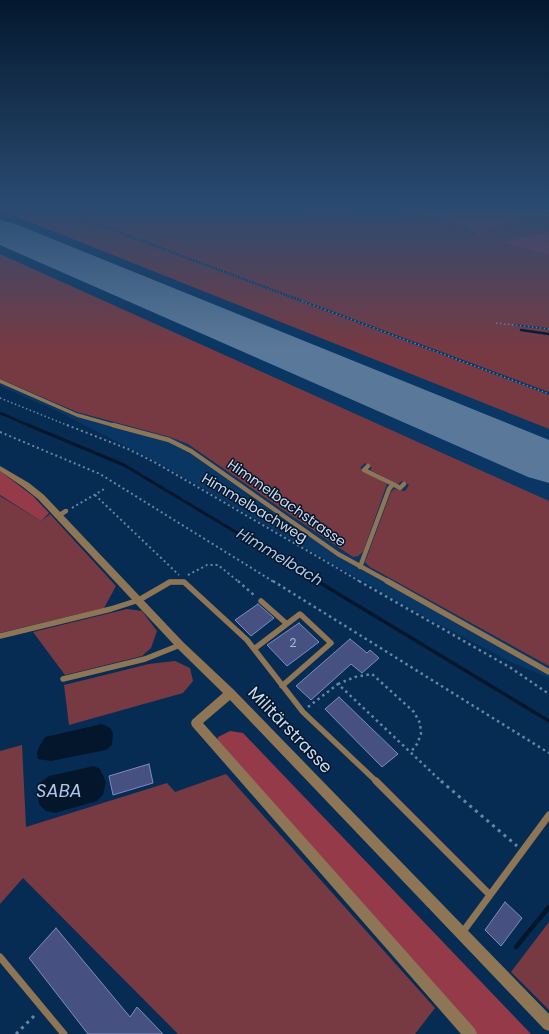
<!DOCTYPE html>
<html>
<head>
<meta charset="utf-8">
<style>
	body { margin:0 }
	canvas { display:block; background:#062c53 }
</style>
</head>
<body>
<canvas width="549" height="1034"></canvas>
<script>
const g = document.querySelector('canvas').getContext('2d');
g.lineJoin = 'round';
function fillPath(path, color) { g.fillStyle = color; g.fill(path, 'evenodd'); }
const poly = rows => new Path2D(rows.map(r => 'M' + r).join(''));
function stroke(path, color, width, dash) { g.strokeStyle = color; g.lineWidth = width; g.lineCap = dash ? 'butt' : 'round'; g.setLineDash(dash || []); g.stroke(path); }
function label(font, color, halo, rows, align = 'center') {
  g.font = font + ' Poppins,sans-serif'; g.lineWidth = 3; g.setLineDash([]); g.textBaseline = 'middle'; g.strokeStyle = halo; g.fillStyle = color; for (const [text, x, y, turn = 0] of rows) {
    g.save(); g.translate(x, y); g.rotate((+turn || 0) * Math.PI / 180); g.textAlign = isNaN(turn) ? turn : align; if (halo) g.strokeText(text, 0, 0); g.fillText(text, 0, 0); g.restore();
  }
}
fillPath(poly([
	[0,205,549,205,549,678,511,662,425,617,157,462,57,411,0,386]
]), '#093662');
fillPath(poly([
	[0,205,44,205,549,395,549,429,0,210],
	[48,205,267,205,268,206,336,214,375,205,385,205,435,221,466,227,478,236,495,227,535,218,549,218,549,232,501,242,549,255,549,328,514,324,515,326,549,330,549,392],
	[0,254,549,501,549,666,370,567,365,562,391,492,394,489,405,491,409,485,402,481,398,484,370,470,372,468,365,463,360,468,387,484,363,552,358,556,353,557,289,514,188,444,170,437,77,412,0,379],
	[0,496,41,521,50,514,116,586,104,608,0,633],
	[127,609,142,611,157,631,151,648,142,656,65,675,33,632],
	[175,661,190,668,193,681,183,693,69,725,64,685,149,664],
	[22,745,26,827,167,783,175,792,226,774,435,1008,415,1034,178,1034,23,878,0,904,0,751],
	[549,922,549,1010,511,972]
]), '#773a43');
fillPath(poly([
	[267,205,375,205,336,214,267,206],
	[385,205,535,205,549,209,549,218,535,218,495,227,478,236,466,227,435,221],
	[549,232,549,255,500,242],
	[0,471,33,496,49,513,41,521,0,495],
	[230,731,243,733,531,1034,470,1034,215,750,218,737]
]), '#943a49');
fillPath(poly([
	[102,724,110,728,113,733,112,745,106,750,51,761,38,759,37,754,39,747,45,737],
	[94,766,100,769,106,782,103,795,97,801,55,813,46,811,39,804,37,791,41,782,49,776]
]), '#04162b');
stroke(poly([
	[521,330,549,334],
	[0,413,30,426]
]), '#04162b', 2.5);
stroke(poly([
	[28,425,124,465,319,582]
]), '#04162b', 3);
stroke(poly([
	[317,581,549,721]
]), '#04162b', 3.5);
stroke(poly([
	[516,947,549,907]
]), '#04162b', 4.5);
fillPath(poly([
	[0,220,13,223,549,440,549,483,528,477,0,245,0,220]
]), '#5a799a');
const building = poly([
	[258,604,274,618,251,636,235,620,258,604],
	[299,623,319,642,287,666,267,645,299,623],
	[350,639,367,653,370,650,379,658,362,673,351,664,311,700,296,686,350,639],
	[339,697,398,754,382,767,325,709,339,697],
	[149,764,153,783,113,795,109,776,149,764],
	[505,902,522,918,501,946,485,930,505,902],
	[56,928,130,1017,137,1007,163,1034,88,1034,29,958,56,928]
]);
fillPath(building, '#465182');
stroke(building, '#7e8bc0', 1);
stroke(poly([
	[46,205,305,302]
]), '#6785a4', 1, [1, 2]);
stroke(poly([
	[302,301,549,394],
	[496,323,549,329],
	[0,398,69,426]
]), '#6785a4', 1.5, [1.5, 2.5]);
stroke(poly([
	[67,425,128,449,156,463,361,582],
	[0,432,100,474,274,582],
	[95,495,179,575],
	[72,508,106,488],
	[188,575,207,565,218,565,239,582]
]), '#6785a4', 2, [2, 3]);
stroke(poly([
	[238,581,255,596],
	[273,581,549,753],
	[359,581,511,668,549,694],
	[338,684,355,677,372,674,414,712,420,723,421,734,417,744,410,753],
	[308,707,338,684,442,782]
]), '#6785a4', 2.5, [2.5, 3.5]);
stroke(poly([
	[441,781,517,846],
	[16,1034,37,1013]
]), '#6785a4', 3, [3, 4.5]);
stroke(poly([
	[0,381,77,415,116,426]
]), '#8e7555', 3.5);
stroke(poly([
	[113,425,169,440,191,451,338,554,389,582],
	[368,466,364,470,393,484],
	[58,516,66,511],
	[360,567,389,489,393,484,400,488,404,484],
	[169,582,184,582]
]), '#8e7555', 4.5);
stroke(poly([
	[387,581,549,672],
	[261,601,287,624],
	[0,636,111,609,139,600,170,582,184,582,247,640,303,712,377,782],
	[254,649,300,614,331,643,282,686],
	[63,679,145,659,180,645]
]), '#8e7555', 5.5);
stroke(poly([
	[376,781,490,895],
	[462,933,549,815],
	[0,957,64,1034]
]), '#8e7555', 7);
fillPath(poly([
	[0,466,29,483,44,495,183,642,234,690,549,1014,549,1031,544,1029,230,700,203,723,475,1029,477,1034,461,1034,192,726,191,723,192,720,223,693,177,648,38,499,23,487,0,471,0,466]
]), '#8e7555');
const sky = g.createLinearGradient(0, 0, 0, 349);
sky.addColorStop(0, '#03182e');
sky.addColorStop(0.59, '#2a4b71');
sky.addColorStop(1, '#2a4b7100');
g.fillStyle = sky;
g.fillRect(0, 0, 549, 349);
label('12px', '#a7b9d8', null, [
	["2",293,644]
]);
label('14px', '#c7dcf4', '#061526', [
	["Himmelbachstrasse",286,504,35],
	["Himmelbachweg",254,509,31]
]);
label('italic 15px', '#aac8ed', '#061526', [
	["Himmelbach",279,558,31]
]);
label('17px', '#c7dcf4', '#061526', [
	["Militärstrasse",289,731,46]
]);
label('italic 18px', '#aac8ed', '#061526', [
	["SABA",59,792]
]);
</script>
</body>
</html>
